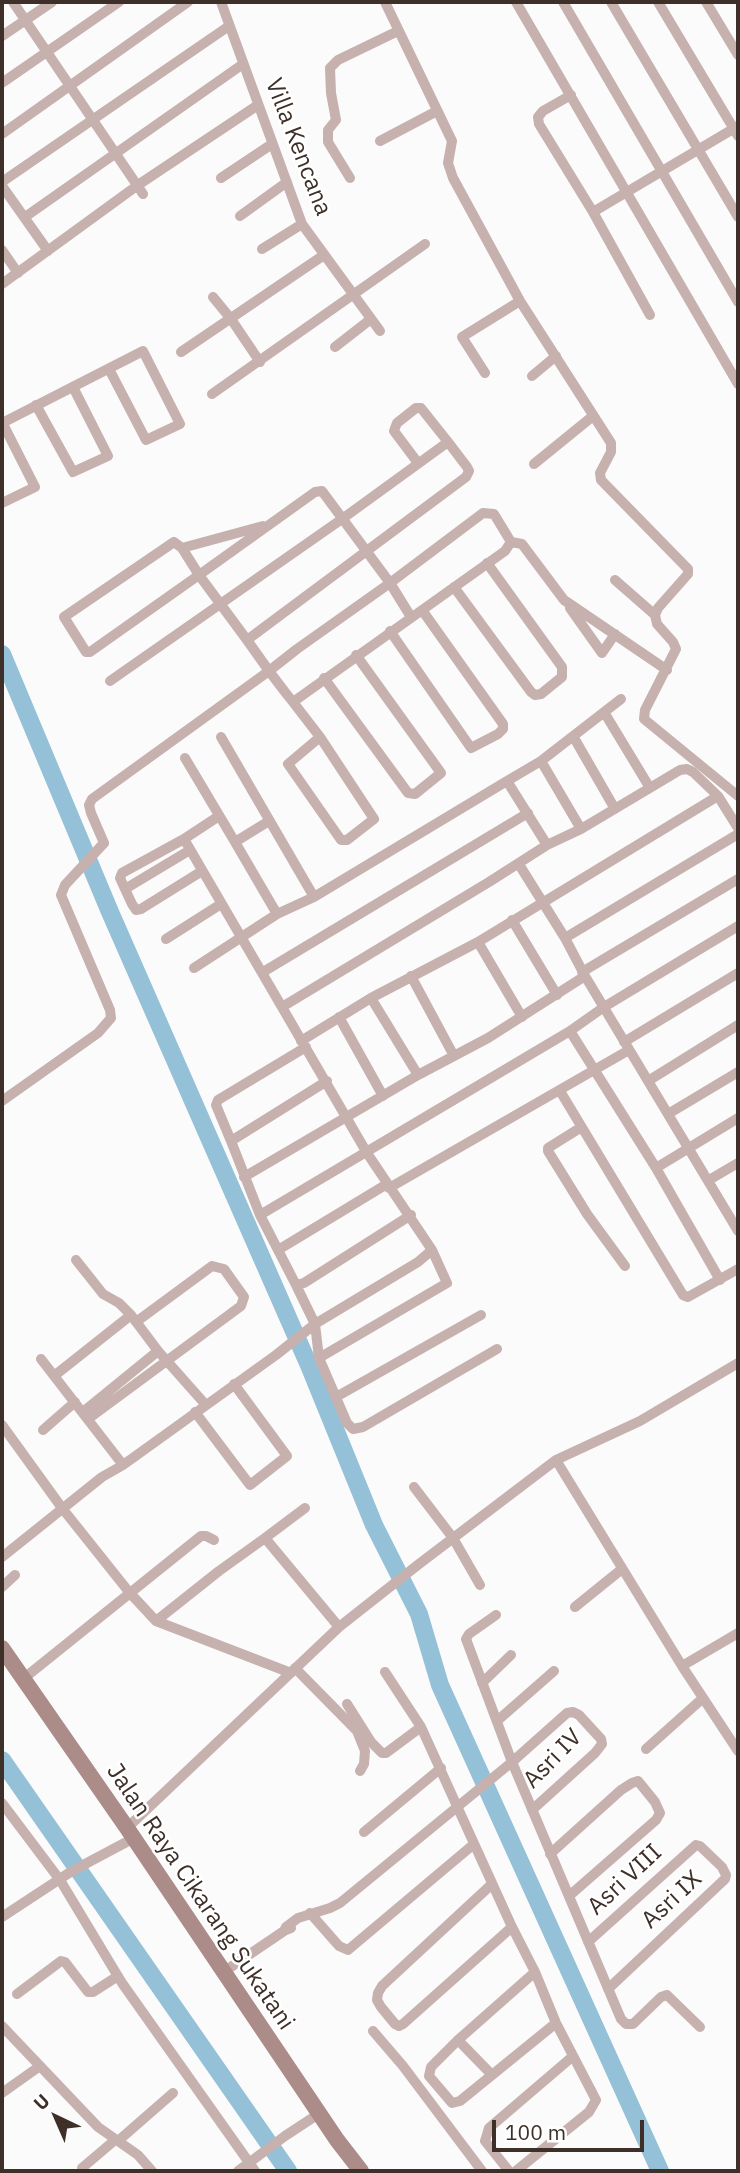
<!DOCTYPE html>
<html>
<head>
<meta charset="utf-8">
<style>
	body { margin:0 }
	#map { position:relative; width:740px; height:2173px; overflow:hidden; background:#fbfbfb; font-family:"IBM Plex Sans",sans-serif }
	canvas { display:block }
	.frame { position:absolute; inset:0; border:4px solid #3e3029; pointer-events:none }
	.north { position:absolute; left:21px; top:2082px; width:70px; height:70px; -webkit-text-stroke:5px #fff; paint-order:stroke; rotate:316deg; font-size:19px; font-weight:700; line-height:28px; text-align:center; color:#3e3029 }
	.north::after { content:''; display:block; margin:auto; width:24px; height:32px; background:#3e3029; clip-path:polygon(50% 0,100% 100%,50% 72%,0 100%) }
	.scale { position:absolute; left:492px; top:2120px; width:152px; height:32px; box-sizing:border-box; border:4px solid #3e3029; border-top:0; padding-left:9px; font-size:21px; line-height:24px; white-space:nowrap; color:#3e3029; -webkit-text-stroke:5px #fff; paint-order:stroke }
</style>
</head>
<body>
<div id="map">
<canvas width="740" height="2173"></canvas>
<div class="frame"></div>
<div class="north">U</div>
<div class="scale">100 m</div>
</div>
<script>
const g = document.querySelector('canvas').getContext('2d');
g.lineJoin = 'round';
const poly = rows => new Path2D(rows.map(r => 'M' + r).join(''));
function stroke(path, color, width, dash) { g.strokeStyle = color; g.lineWidth = width; g.lineCap = dash ? 'butt' : 'round'; g.setLineDash(dash || []); g.stroke(path); }
function label(font, color, halo, rows, align = 'center') {
  g.font = font + ' "IBM Plex Sans",sans-serif'; g.lineWidth = 5; g.setLineDash([]); g.textBaseline = 'middle'; g.strokeStyle = halo; g.fillStyle = color; for (const [text, x, y, turn = 0] of rows) {
    g.save(); g.translate(x, y); g.rotate((+turn || 0) * Math.PI / 180); g.textAlign = isNaN(turn) ? turn : align; if (halo) g.strokeText(text, 0, 0); g.fillText(text, 0, 0); g.restore();
  }
}
stroke(poly([
	[2,654,110,912,311,1370,374,1525,419,1614,440,1685,660,2171],
	[2,1760,288,2171]
]), '#94c1d7', 18);
stroke(poly([
	[13,2,143,194],
	[221,2,302,224,380,331],
	[385,2,452,141,448,163,453,178,520,301,611,443,611,452,600,473,601,480,688,569,688,574,658,608,655,615,657,624,673,642,676,649,645,710,644,719,738,796],
	[516,2,738,384],
	[563,2,738,302],
	[611,2,738,217],
	[658,2,738,136],
	[706,2,738,55],
	[2,36,52,2],
	[2,83,119,2],
	[571,95,543,111,538,117,539,124,593,212,650,315],
	[2,134,188,2],
	[380,141,437,111],
	[221,178,272,144],
	[350,178,328,142,328,130,336,120,331,93,330,68,338,60,398,31],
	[2,182,229,26],
	[2,186,48,251],
	[593,212,738,126],
	[240,216,287,182],
	[25,217,243,64],
	[262,249,302,224],
	[2,250,18,273],
	[2,284,138,185,258,105],
	[213,297,231,319,260,362],
	[335,347,371,319],
	[181,352,324,255],
	[485,373,462,337,520,301],
	[532,376,556,356],
	[212,394,425,244],
	[36,405,73,472,108,456,73,387],
	[2,423,143,351,180,424,146,440,109,369],
	[534,464,593,416],
	[2,503,35,487,2,422],
	[174,542,182,548,199,575,90,652,86,652,64,617,174,542],
	[511,542,522,544,564,600,667,670],
	[182,548,263,526],
	[615,580,655,615],
	[454,587,531,692,535,695,541,694,562,677,562,667,487,563],
	[570,608,602,653,615,634],
	[390,631,471,748,498,734,503,729,503,724,422,610],
	[247,640,466,477,469,471,467,467,448,442],
	[324,678,408,793,415,794,441,773,356,655],
	[110,681,342,519,448,442,421,408,416,408,397,423,395,428,394,431,418,463],
	[293,702,320,737,374,819,347,840,341,840,288,764,320,737],
	[604,712,650,788],
	[573,736,615,809],
	[221,737,314,897],
	[185,758,235,842,269,821],
	[541,761,581,829],
	[507,781,541,761,621,699],
	[235,842,277,914],
	[190,850,125,889,132,904,136,910,141,909,202,871],
	[517,865,520,866,565,938,585,976,738,1231],
	[125,889,120,878,122,873,184,839,219,816],
	[512,920,557,995],
	[565,938,738,834],
	[166,939,221,904],
	[478,942,522,1017],
	[194,968,277,914,314,897,507,781,547,845],
	[263,972,528,813],
	[582,972,738,879],
	[411,976,454,1056],
	[371,998,418,1075],
	[282,1007,489,882,547,845,581,829,680,770,687,769,693,772,718,796],
	[339,1017,383,1096],
	[570,1031,656,1168,738,1118],
	[301,1041,371,998,478,942,718,796,738,828],
	[624,1042,738,973],
	[327,1081,231,1141,260,1215,296,1285,304,1283,411,1215],
	[648,1081,738,1025],
	[560,1091,683,1295,688,1297,738,1269],
	[2,1101,98,1033,111,1018,110,1010,61,895,65,885,104,843,91,813,89,805,92,799,269,671,297,649,390,583,483,513,494,514,511,542,505,551,293,702,285,692,269,671,247,640,199,575,315,492,322,491,390,583,411,617],
	[668,1114,738,1072],
	[580,1128,548,1148,548,1151,587,1214,625,1266],
	[231,1141,216,1105,218,1100,306,1047],
	[656,1168,720,1280],
	[244,1177,418,1075,488,1038,585,976],
	[709,1180,738,1163],
	[389,1188,629,1050],
	[260,1215,570,1031,604,1007,738,926],
	[278,1250,387,1184],
	[76,1260,103,1294,119,1303,131,1315,158,1351,205,1404],
	[296,1285,315,1324,319,1358,347,1423,353,1429,363,1427,497,1349],
	[319,1358,447,1283,432,1250],
	[41,1359,123,1465],
	[54,1376,131,1315],
	[336,1397,481,1315],
	[83,1412,158,1351],
	[195,1412,250,1485,287,1456,234,1384],
	[88,1419,241,1306,244,1297,224,1269,212,1266,136,1322],
	[2,1425,62,1508,129,1592,156,1621,291,1673],
	[43,1430,75,1402],
	[556,1460,682,1666,738,1751],
	[414,1487,453,1538,480,1585],
	[305,1508,265,1538,339,1627],
	[2,1557,102,1477,123,1465,276,1355,315,1324,418,1262,432,1250,367,1153,184,839],
	[2,1587,15,1575],
	[575,1607,622,1569],
	[496,1615,469,1634,466,1639,512,1762,567,1713,573,1712,579,1715,601,1739,602,1744,595,1753,532,1810],
	[156,1621,219,1571,265,1538],
	[682,1666,738,1633],
	[295,1668,357,1731,365,1751,364,1764,360,1771],
	[385,1672,421,1727,512,1927,535,1972,556,2023,596,2100,589,2112,516,2171],
	[23,1679,201,1536,206,1536,214,1540],
	[482,1683,511,1655],
	[347,1704,371,1742,382,1753,386,1753,421,1727],
	[497,1721,554,1671],
	[646,1749,703,1698],
	[2,1803,60,1880,122,1983,255,2171],
	[127,1828,339,1627,419,1564,556,1460,640,1421,738,1363],
	[364,1832,441,1768],
	[550,1854,621,1790,632,1783,638,1781,655,1802,660,1813,656,1820,569,1896],
	[492,1884,382,1986,378,1993,377,2000,381,2007,395,2024,399,2026,403,2024,512,1927],
	[310,1913,339,1946,348,1950,474,1844],
	[2,1917,72,1871,134,1838],
	[284,1931,286,1927,298,1918,330,1908,340,1903,512,1762,621,2019,626,2024,633,2024,661,1997,667,1995,700,2027],
	[588,1942,696,1845,700,1846,722,1867,726,1875,725,1879,608,1989],
	[222,1973,284,1931,291,1928],
	[17,1994,61,1961,65,1962,88,1992,93,1992,118,1976],
	[2,2026,98,2127,138,2155,152,2171],
	[373,2031,403,2066,482,2171],
	[458,2040,492,2075,460,2101,452,2103,429,2076,431,2067,458,2040,535,1972],
	[492,2075,556,2023],
	[2,2093,40,2066],
	[118,2141,173,2093],
	[82,2168,115,2140],
	[238,2171,285,2136,320,2113],
	[509,2171,485,2141,489,2128,572,2057]
]), '#c6b1ae', 10);
stroke(poly([
	[2,1648,127,1828,337,2140,361,2171]
]), '#ac8c89', 16);
label('24px', '#3e3029', '#fff', [
	["Villa Kencana",298,147,69],
	["Asri IV",553,1759,-46],
	["Asri VIII",625,1880,-43],
	["Jalan Raya Cikarang Sukatani",200,1897,56],
	["Asri IX",672,1900,-43]
]);
</script>
</body>
</html>
